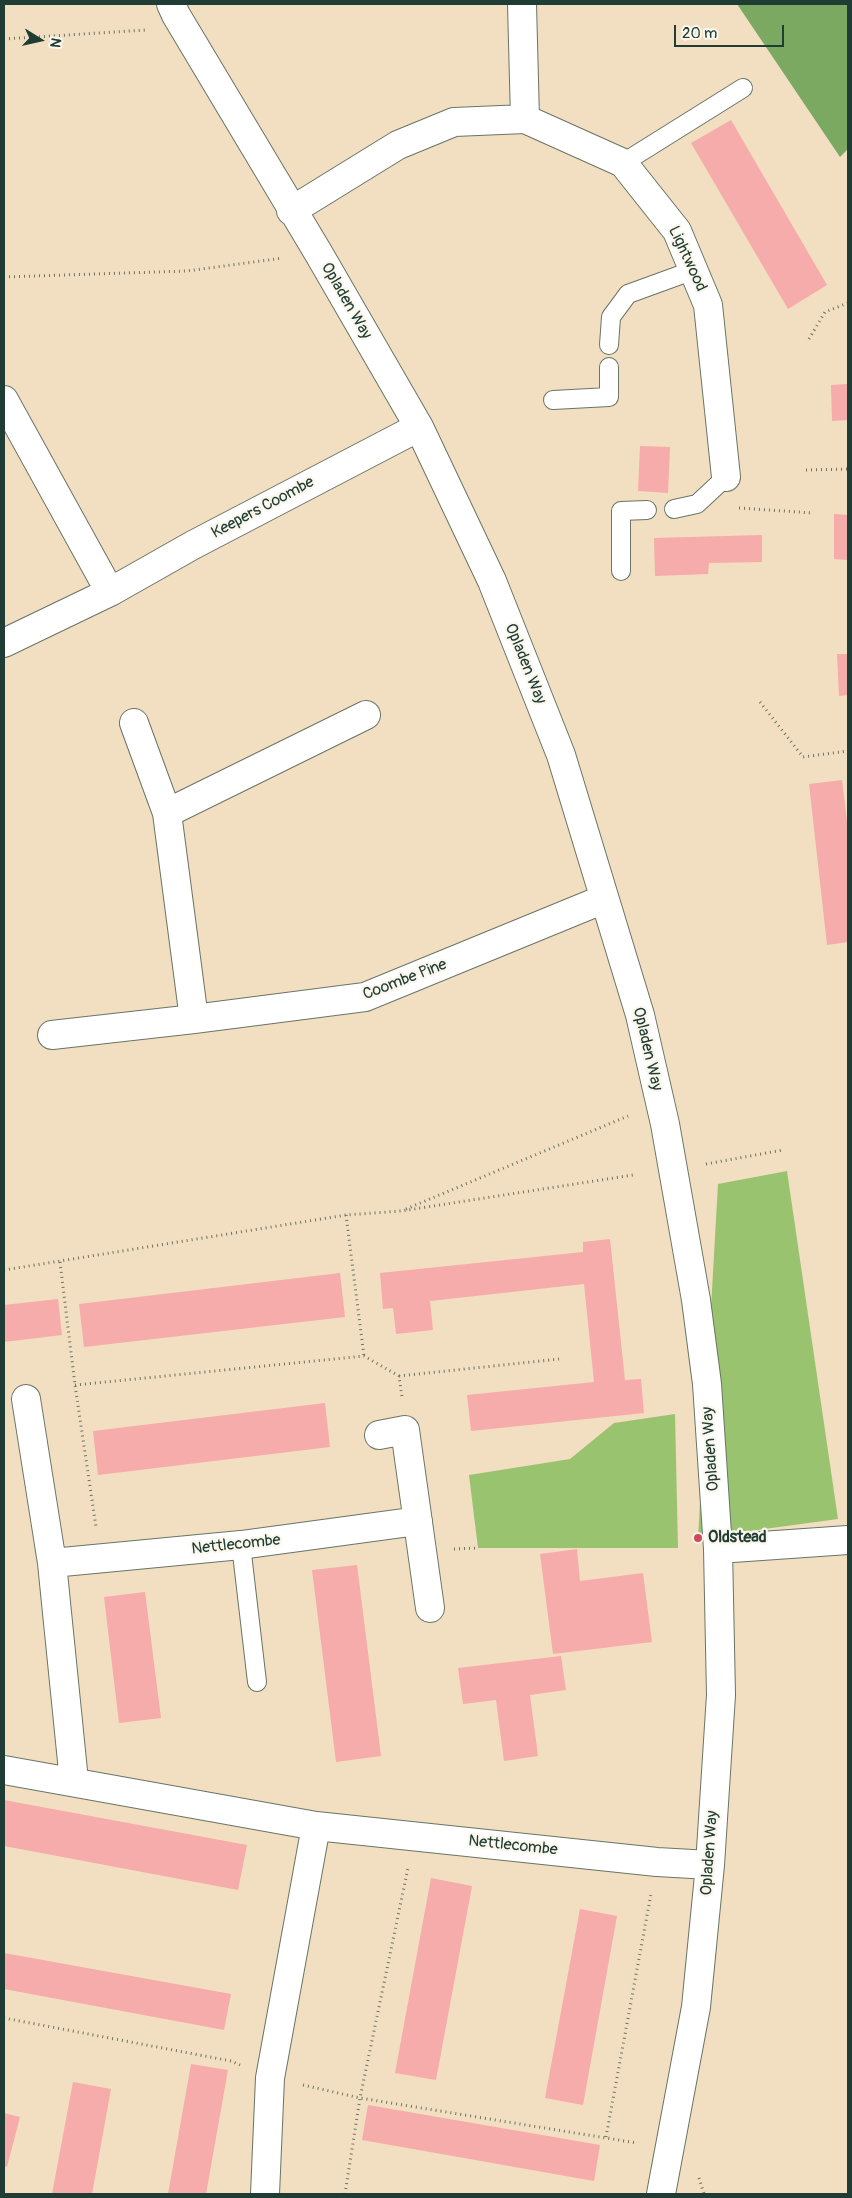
<!DOCTYPE html>
<html>
<head>
<meta charset="utf-8">
<style>
	body { margin:0 }
	#map { position:relative; width:852px; height:2198px; overflow:hidden; background:#f2dec0; font-family:Pangolin,sans-serif }
	canvas { display:block }
	.frame { position:absolute; inset:0; border:5px solid #1f3d34; pointer-events:none }
	.north { position:absolute; left:15px; top:15px; width:50px; height:50px; -webkit-text-stroke:4px #fbf7ec; paint-order:stroke; rotate:100deg; font-size:14px; font-weight:700; line-height:20px; text-align:center; color:#1f3d34 }
	.north::after { content:''; display:block; margin:auto; width:18px; height:22px; background:#1f3d34; clip-path:polygon(50% 0,100% 100%,50% 72%,0 100%) }
	.scale { position:absolute; left:674px; top:25px; width:110px; height:22px; box-sizing:border-box; border:2px solid #1f3d34; border-top:0; padding-left:6px; font-size:15px; line-height:18px; white-space:nowrap; color:#1f3d34; -webkit-text-stroke:4px #fbf7ec; paint-order:stroke }
</style>
</head>
<body>
<div id="map">
<canvas width="852" height="2198"></canvas>
<div class="frame"></div>
<div class="north">N</div>
<div class="scale">20 m</div>
</div>
<script>
const g = document.querySelector('canvas').getContext('2d');
g.lineJoin = 'round';
function fillPath(path, color) { g.fillStyle = color; g.fill(path, 'evenodd'); }
const poly = rows => new Path2D(rows.map(r => 'M' + r).join(''));
function stroke(path, color, width, dash) { g.strokeStyle = color; g.lineWidth = width; g.lineCap = dash ? 'butt' : 'round'; g.setLineDash(dash || []); g.stroke(path); }
function label(font, color, halo, rows, align = 'center') {
  g.font = font + ' Pangolin,sans-serif'; g.lineWidth = 4.5; g.setLineDash([]); g.textBaseline = 'middle'; g.strokeStyle = halo; g.fillStyle = color; for (const [text, x, y, turn = 0] of rows) {
    g.save(); g.translate(x, y); g.rotate((+turn || 0) * Math.PI / 180); g.textAlign = isNaN(turn) ? turn : align; if (halo) g.strokeText(text, 0, 0); g.fillText(text, 0, 0); g.restore();
  }
}
fillPath(poly([
	[787,1171,838,1519,698,1538,718,1184],
	[675,1414,678,1548,478,1548,469,1475,570,1459,614,1423]
]), '#9ac370');
fillPath(poly([
	[737,4,848,4,848,149,840,157]
]), '#7ba962');
fillPath(poly([
	[731,120,827,285,788,309,691,143],
	[848,384,848,420,832,421,831,385],
	[640,446,670,447,668,493,638,491],
	[834,514,848,515,848,560,834,559],
	[762,535,762,562,709,563,708,574,655,576,654,538],
	[837,654,848,654,848,695,839,696],
	[842,780,848,830,848,942,827,945,809,784],
	[610,1239,625,1380,641,1379,644,1413,471,1431,467,1395,594,1382,584,1284,430,1301,433,1330,396,1334,393,1308,383,1309,380,1273,583,1252,583,1242],
	[340,1273,345,1317,84,1347,79,1304],
	[58,1299,62,1335,4,1342,4,1305],
	[325,1403,330,1447,98,1475,93,1431],
	[577,1549,580,1581,643,1573,652,1642,553,1654,540,1554],
	[357,1565,381,1756,336,1762,312,1570],
	[145,1592,161,1718,119,1723,104,1597],
	[561,1656,566,1690,530,1695,538,1756,504,1761,496,1700,463,1704,458,1668],
	[4,1800,247,1845,238,1890,4,1846],
	[431,1878,472,1886,436,2080,395,2073],
	[580,1909,617,1916,583,2105,545,2098],
	[4,1953,231,1994,224,2030,4,1989],
	[191,2064,228,2070,206,2194,168,2194],
	[73,2082,111,2089,92,2194,52,2194],
	[368,2105,600,2145,594,2181,362,2140],
	[4,2113,20,2117,7,2167,4,2166]
]), '#f6acaa');
const lane = poly([
	[623,163,743,88],
	[609,345,611,317,628,294,694,270],
	[553,400,609,397,609,367],
	[674,509,697,504,726,477],
	[621,571,621,511,647,510],
	[241,1545,257,1682]
]);
const street = poly([
	[171,4,176,15,319,254,419,427,492,581,561,755,640,1015,665,1124,696,1300,707,1384,718,1549,721,1695,710,1865,696,2007,661,2194],
	[522,4,525,119],
	[291,211,398,145,454,122,525,119,623,163,677,231,708,305,726,477],
	[4,400,110,592],
	[4,643,110,592,193,545,419,427],
	[134,723,167,813,194,1019],
	[167,813,366,715],
	[52,1035,194,1019,365,997,604,899],
	[26,1399,52,1563,74,1781],
	[379,1435,405,1430,430,1608],
	[718,1549,848,1540],
	[52,1563,241,1545,418,1521],
	[4,1770,316,1826,657,1862,710,1865],
	[265,2194,270,2078,316,1826]
]);
stroke(lane, '#697565', 20);
stroke(street, '#697565', 30);
stroke(poly([
	[4,39,146,30],
	[4,277,187,271,283,258],
	[809,339,825,312,848,303],
	[806,470,848,469],
	[739,508,813,513],
	[760,702,803,757,848,751],
	[706,1164,783,1150],
	[406,1209,628,1116],
	[346,1215,364,1356],
	[60,1262,75,1385,96,1527],
	[4,1270,346,1215,401,1211,633,1175],
	[399,1376,559,1359],
	[75,1385,364,1356,399,1376,402,1397],
	[454,1549,478,1548],
	[4,2018,231,2061,240,2065],
	[303,2085,360,2098,637,2143],
	[606,2137,651,1894],
	[699,2178,704,2194],
	[345,2194,360,2098,408,1868]
]), '#697565', 3, [1, 4]);
stroke(lane, '#fff', 18);
stroke(street, '#fff', 28);
for (const [x, y, r, color] of [
	[698,1538,5,"#d1495b"]
]) { const dot = new Path2D(); dot.arc(x, y, r, 0, 2 * Math.PI); g.fillStyle = color; g.fill(dot); stroke(dot, '#fbf7ec', 2); }
label('16px', '#1f3d34', '#fbf7ec', [
	["Lightwood",687,259,65],
	["Opladen Way",346,301,60],
	["Keepers Coombe",263,508,-28],
	["Opladen Way",525,664,68],
	["Coombe Pine",405,980,-21],
	["Opladen Way",647,1049,77],
	["Opladen Way",711,1449,-94],
	["Nettlecombe",236,1545,-6],
	["Nettlecombe",513,1846,6],
	["Opladen Way",710,1853,-86]
]);
label('bold 16px', '#1f3d34', '#fbf7ec', [
	["Oldstead",708,1538]
], 'left');
</script>
</body>
</html>
